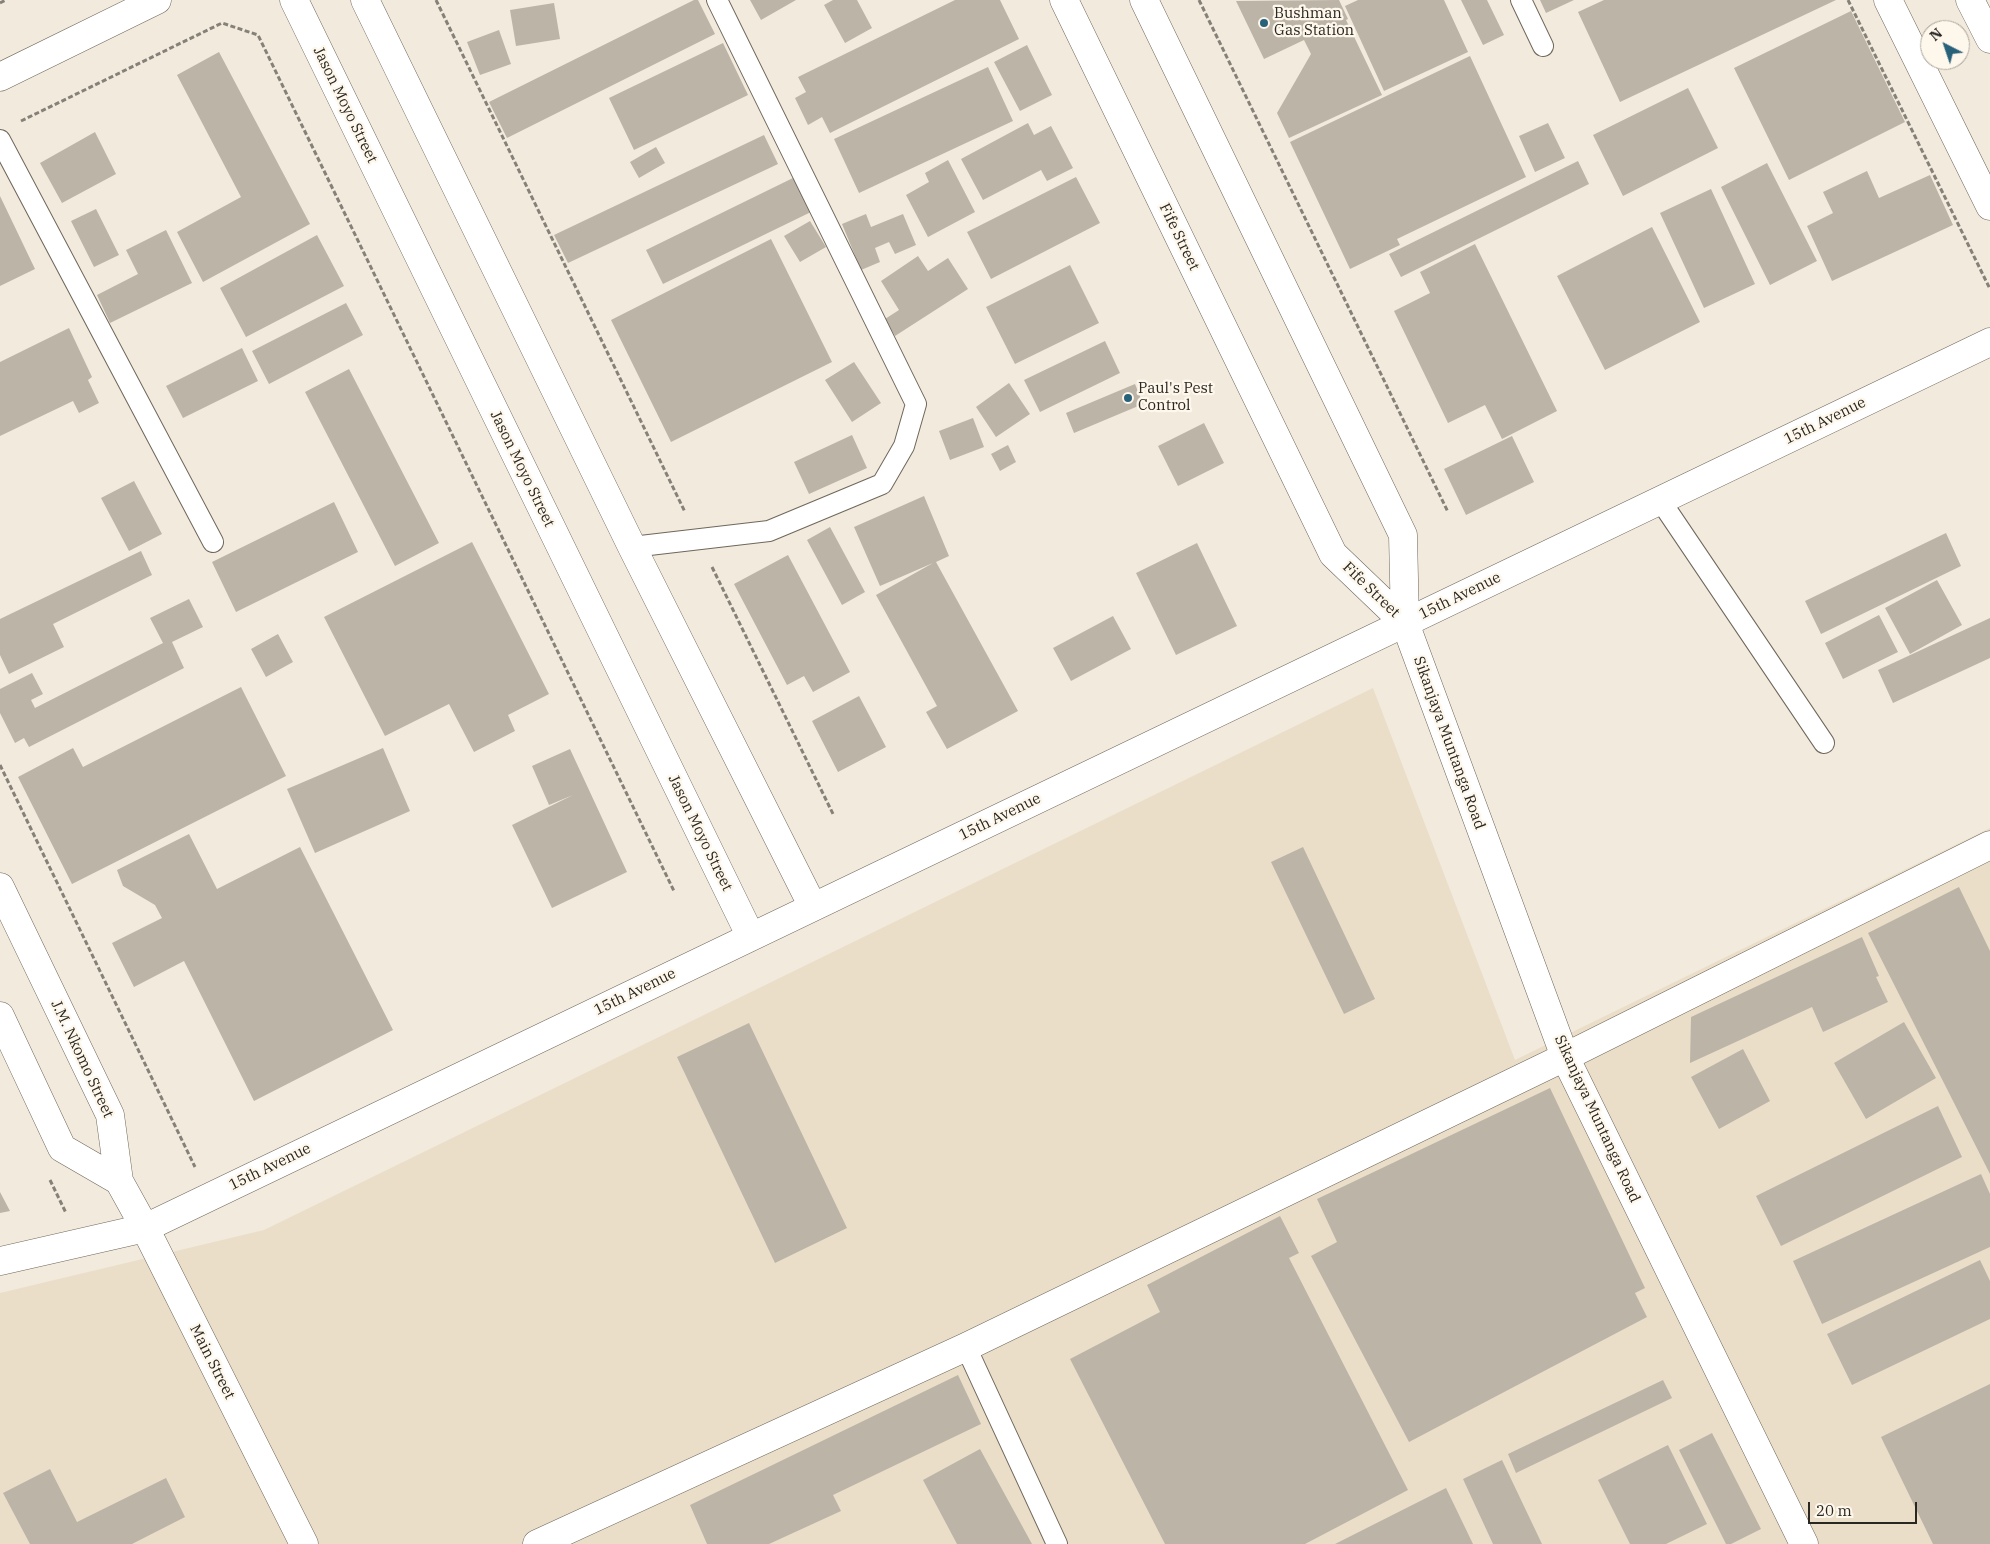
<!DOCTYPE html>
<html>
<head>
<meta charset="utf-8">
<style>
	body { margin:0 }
	#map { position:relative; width:1990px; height:1544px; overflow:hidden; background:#f2eadc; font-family:"IBM Plex Serif",serif }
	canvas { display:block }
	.north { position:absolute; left:1920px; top:20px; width:50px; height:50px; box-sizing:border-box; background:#fef7ec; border:1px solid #a9a49b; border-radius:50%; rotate:319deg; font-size:14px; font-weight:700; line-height:20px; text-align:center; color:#2a2722 }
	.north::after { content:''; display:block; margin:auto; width:18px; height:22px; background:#28617a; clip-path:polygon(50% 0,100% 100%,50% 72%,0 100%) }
	.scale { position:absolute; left:1808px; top:1502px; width:109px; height:22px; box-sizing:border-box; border:2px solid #2a2722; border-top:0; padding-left:6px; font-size:15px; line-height:18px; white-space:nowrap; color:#2a2722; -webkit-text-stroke:4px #fef7ec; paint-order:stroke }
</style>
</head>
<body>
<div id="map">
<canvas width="1990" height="1544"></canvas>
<div class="north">N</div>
<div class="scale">20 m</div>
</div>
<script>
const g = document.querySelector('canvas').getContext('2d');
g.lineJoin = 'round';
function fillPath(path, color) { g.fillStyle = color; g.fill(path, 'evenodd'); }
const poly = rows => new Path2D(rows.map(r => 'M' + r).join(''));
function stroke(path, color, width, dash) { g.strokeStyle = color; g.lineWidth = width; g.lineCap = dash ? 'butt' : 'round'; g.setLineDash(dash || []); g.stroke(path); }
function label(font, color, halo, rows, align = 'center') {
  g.font = font + ' "IBM Plex Serif",serif'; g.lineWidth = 4.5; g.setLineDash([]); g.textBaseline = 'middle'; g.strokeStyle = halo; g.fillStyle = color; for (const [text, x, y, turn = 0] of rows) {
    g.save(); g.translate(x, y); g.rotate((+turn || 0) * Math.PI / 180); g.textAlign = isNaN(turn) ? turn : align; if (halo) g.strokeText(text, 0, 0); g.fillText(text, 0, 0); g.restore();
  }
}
fillPath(poly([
	[1373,688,1515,1060,1990,828,1990,1544,0,1544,0,1293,264,1230]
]), '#eadec9');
fillPath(poly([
	[694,0,698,0,715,34,507,138,489,102],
	[750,0,796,0,761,20],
	[833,0,857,0,872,28,845,43,824,5],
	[955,0,1000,0,1019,39,830,133,822,117,808,125,795,98,806,92,798,77],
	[1339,0,1348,19,1346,20,1382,95,1289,138,1277,113,1311,54,1304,40,1264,59,1236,1],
	[1358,0,1444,0,1468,52,1384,91,1345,6],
	[1461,0,1487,0,1504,35,1483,45],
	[1540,0,1574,0,1546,13],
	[1604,0,1836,0,1620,102,1578,12],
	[554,3,560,39,516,46,510,10],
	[1851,11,1905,122,1789,180,1734,68],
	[499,30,511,64,480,75,467,42],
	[723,43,748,95,634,150,609,98],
	[1027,45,1052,95,1020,111,994,62],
	[219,52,310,224,203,282,177,232,241,197,177,75],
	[1470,56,1526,177,1397,239,1400,245,1350,269,1290,142],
	[988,67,1013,121,859,193,834,139],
	[1688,88,1718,148,1623,196,1593,135],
	[1028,123,1034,135,1051,126,1073,168,1047,181,1041,170,983,200,961,159],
	[1548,123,1565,158,1535,172,1519,136],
	[95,132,116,174,62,203,40,163],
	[764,135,778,164,568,263,554,235],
	[656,147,665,163,639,178,630,162],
	[948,160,975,212,928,237,906,195,929,182,925,173],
	[1578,161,1589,184,1401,277,1389,254],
	[1767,163,1817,261,1770,285,1721,187],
	[1867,171,1879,198,1930,175,1953,225,1832,281,1807,226,1833,213,1823,192],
	[795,177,811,212,663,284,646,250],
	[1076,177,1100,223,991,279,967,232],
	[1711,189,1755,284,1704,308,1660,213],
	[0,196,35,269,0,286],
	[96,209,119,255,94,267,71,221],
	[866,214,871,227,903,214,916,245,895,254,889,242,875,248,880,262,861,270,842,224],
	[810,221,826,247,800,262,784,236],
	[1652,227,1700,322,1605,370,1557,276],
	[166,230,192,283,110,323,97,295,138,274,126,250],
	[317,235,344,286,246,337,220,288],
	[771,239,832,362,671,442,611,320],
	[1475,244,1557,411,1502,439,1485,405,1448,423,1394,311,1430,293,1420,272],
	[918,256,928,271,948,258,968,289,895,336,885,319,899,310,881,281],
	[1070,265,1099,323,1015,364,986,307],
	[346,303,363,335,269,384,252,351],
	[69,328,92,377,88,380,99,403,79,413,73,401,0,436,0,362],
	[1105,341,1120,373,1040,412,1024,380],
	[242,348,258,381,183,418,166,386],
	[854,362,881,403,852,422,825,380],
	[349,369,439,543,395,566,305,392],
	[1009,383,1030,414,996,437,976,407],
	[1135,384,1143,404,1074,433,1066,413],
	[973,418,984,447,950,460,939,431],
	[1204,423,1224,463,1178,486,1158,446],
	[852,435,867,468,809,494,794,462],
	[1512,436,1534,482,1466,515,1444,469],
	[1008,445,1016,462,1000,471,991,454],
	[134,481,162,534,129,551,101,498],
	[924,496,949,556,936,562,1018,711,947,749,926,712,937,706,876,595,933,563,880,586,854,527],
	[334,502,358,552,236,612,212,562],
	[830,527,865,592,842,605,807,540],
	[1946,533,1961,566,1821,634,1805,601],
	[472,542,549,694,508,715,515,731,474,752,449,704,385,736,324,617],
	[1197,543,1237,626,1176,655,1136,573],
	[141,551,152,575,53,624,64,647,9,674,0,655,0,619],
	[788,555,850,672,813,692,804,676,787,685,734,584],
	[1937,580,1962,625,1910,654,1885,608],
	[189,599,203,627,172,642,184,668,29,747,24,738,15,743,0,713,0,689,32,673,43,694,31,700,35,708,163,643,150,618],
	[1879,615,1898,652,1843,679,1825,643],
	[1113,616,1131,649,1071,681,1053,648],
	[1990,618,1990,658,1893,703,1878,670],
	[278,634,293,662,266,677,251,649],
	[241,687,286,776,72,884,18,777,73,748,83,767],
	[859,696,886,747,838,772,812,721],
	[383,748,410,811,315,853,287,789],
	[570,749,627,872,552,908,512,825,573,795,549,805,532,766],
	[189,834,217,889,300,847,393,1030,254,1101,184,961,134,987,112,943,162,918,155,905,123,886,117,870],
	[1303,847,1375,999,1344,1014,1271,862],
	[1959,887,1990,951,1990,1174,1868,933],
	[1862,937,1879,976,1876,977,1888,1002,1823,1032,1812,1007,1690,1063,1691,1017],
	[1904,1022,1936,1078,1866,1119,1834,1063],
	[749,1023,847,1228,775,1263,677,1057],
	[1743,1049,1770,1101,1719,1129,1691,1077],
	[1550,1088,1645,1288,1635,1293,1647,1317,1409,1442,1311,1256,1337,1242,1317,1199],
	[1938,1106,1962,1157,1781,1246,1756,1196],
	[1981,1174,1990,1194,1990,1247,1822,1324,1793,1261],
	[0,1192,10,1211,0,1213],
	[1280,1216,1299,1253,1289,1258,1408,1490,1305,1544,1165,1544,1070,1359,1160,1312,1147,1285],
	[1980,1260,1990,1281,1990,1319,1852,1385,1827,1334],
	[958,1375,981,1424,833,1495,841,1511,769,1544,707,1544,690,1505],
	[1663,1380,1672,1398,1516,1473,1508,1454],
	[1990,1384,1990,1544,1933,1544,1881,1437],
	[1712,1433,1761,1529,1731,1544,1726,1544,1679,1450],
	[1668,1445,1707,1524,1666,1544,1630,1544,1598,1480],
	[980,1449,1032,1544,957,1544,923,1480],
	[1502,1460,1542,1544,1493,1544,1463,1479],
	[50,1469,77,1522,166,1478,185,1517,132,1544,30,1544,3,1493],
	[1446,1488,1473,1544,1335,1544]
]), '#bcb4a7');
const lane = poly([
	[1521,0,1543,46],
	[0,140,213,542],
	[1660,500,1824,743],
	[632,547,769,531,882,484,904,446,916,404,717,0],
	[966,1347,1057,1544]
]);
const street = poly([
	[294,0,751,937],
	[365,0,632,547,813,907],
	[1888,0,1990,206],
	[1970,0,1990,39],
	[0,77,157,0],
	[0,1261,145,1228,1990,342],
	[537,1544,966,1347,1565,1057,1990,845]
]);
const secondary = poly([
	[1064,0,1333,554,1405,623],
	[1144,0,1403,535,1405,623,1565,1057,1804,1544]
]);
const highway = poly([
	[0,887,110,1115,119,1181,145,1228,304,1544],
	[0,1016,62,1148,119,1181]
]);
stroke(lane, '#6e675b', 22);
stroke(street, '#6e675b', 29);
stroke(secondary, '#6e675b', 29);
stroke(highway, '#6e675b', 29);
stroke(poly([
	[436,0,685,512],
	[1199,0,1448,512],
	[1848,0,1990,289],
	[0,3,6,0],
	[21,121,222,23,258,35,674,891],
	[712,567,834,816],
	[0,765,195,1167],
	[50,1180,66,1213]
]), '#868178', 3, [5, 2.5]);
stroke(lane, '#fff', 20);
stroke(street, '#fff', 28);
stroke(secondary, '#fff', 28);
stroke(highway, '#fff', 28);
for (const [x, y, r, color] of [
	[1264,23,5,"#28617a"],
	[1128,398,5,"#28617a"]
]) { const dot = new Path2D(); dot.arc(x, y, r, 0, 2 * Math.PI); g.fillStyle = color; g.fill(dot); stroke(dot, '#fef7ec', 2); }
label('15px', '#2a2722', '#fef7ec', [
	["Bushman",1274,14],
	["Gas Station",1274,31],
	["Paul's Pest",1138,389],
	["Control",1138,406]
], 'left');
label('15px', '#2a2722', '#fef7ec', [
	["Jason Moyo Street",345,105,64],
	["Fife Street",1179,237,64],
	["15th Avenue",1825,421,-26],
	["Jason Moyo Street",522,469,64],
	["Fife Street",1371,590,44],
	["15th Avenue",1460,596,-26],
	["Sikanjaya Muntanga Road",1449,743,70],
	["15th Avenue",1000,817,-26],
	["Jason Moyo Street",700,833,64],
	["15th Avenue",635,992,-26],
	["J.M. Nkomo Street",82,1059,65],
	["Sikanjaya Muntanga Road",1597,1119,65],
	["15th Avenue",270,1167,-26],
	["Main Street",212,1362,63]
]);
</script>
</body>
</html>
